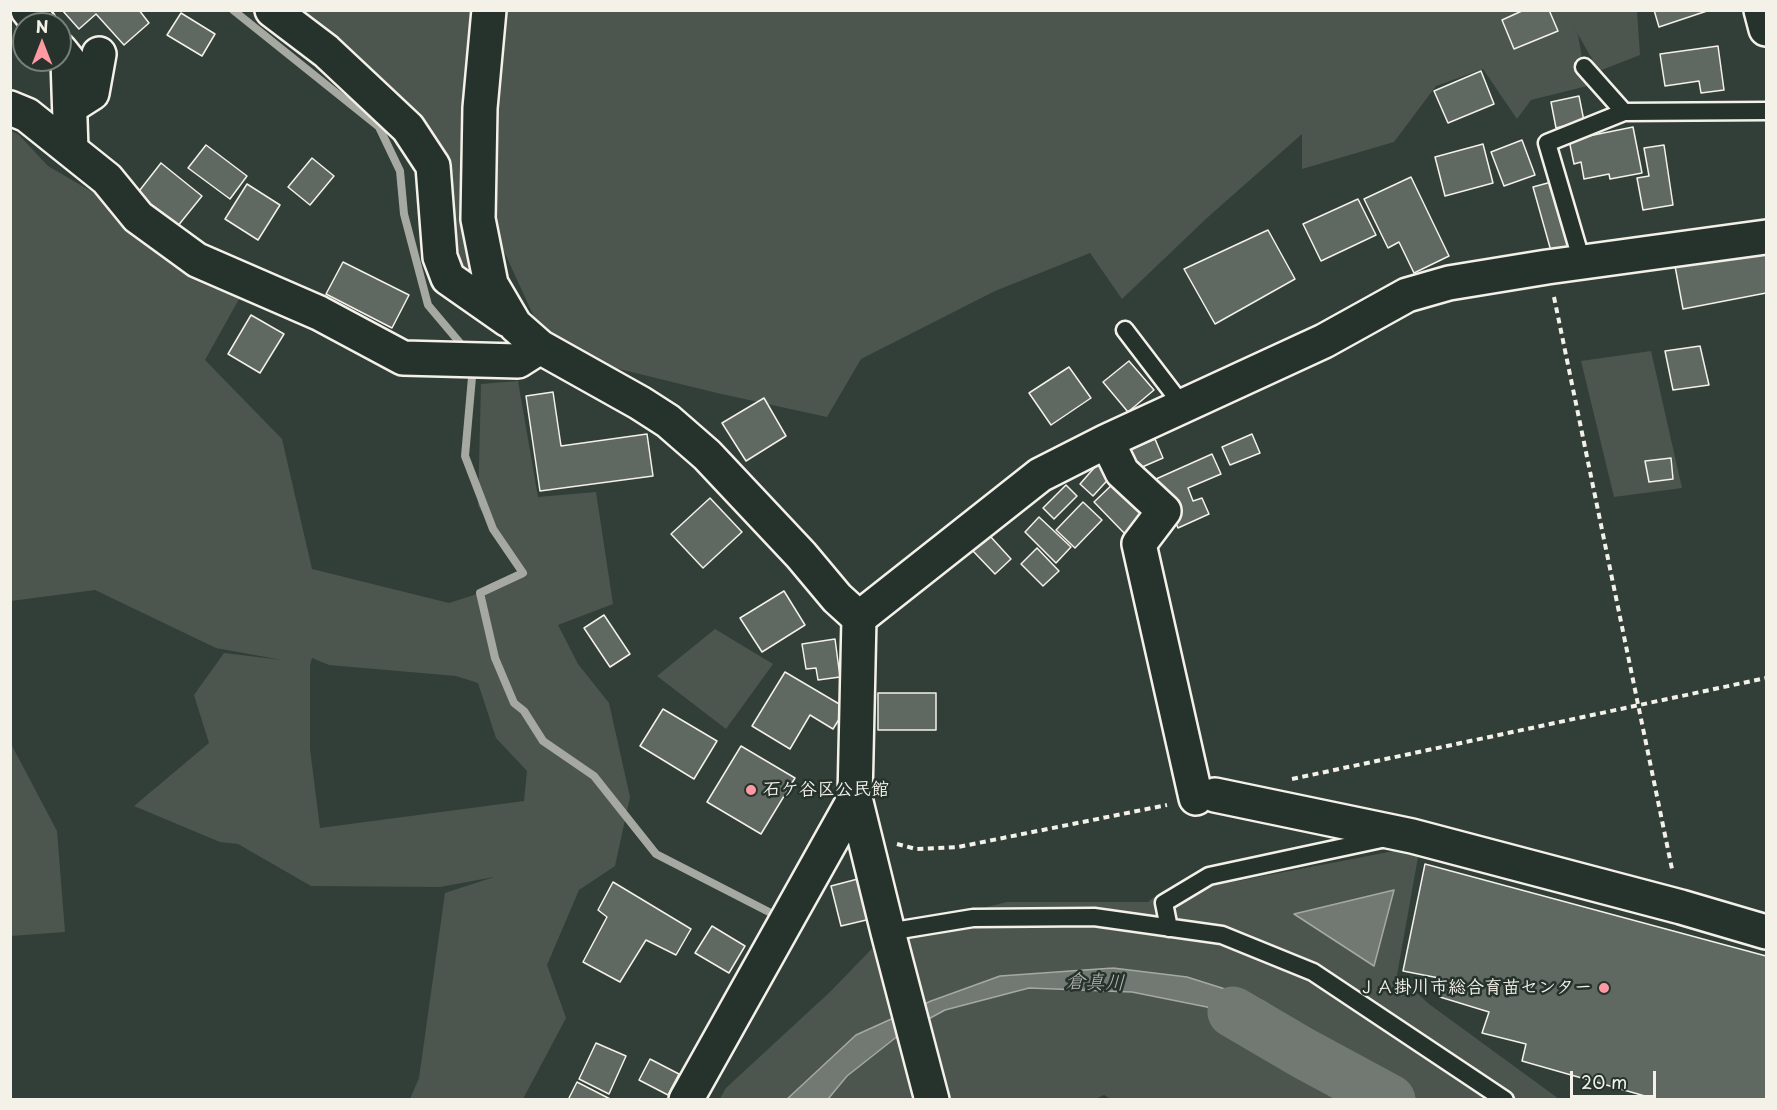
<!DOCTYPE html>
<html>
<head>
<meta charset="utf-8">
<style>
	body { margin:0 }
	#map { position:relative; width:1777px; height:1110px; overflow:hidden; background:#323e38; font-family:"Playpen Sans",sans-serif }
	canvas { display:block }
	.frame { position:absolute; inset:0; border:12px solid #f4f1e8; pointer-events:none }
	.north { position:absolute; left:12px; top:12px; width:60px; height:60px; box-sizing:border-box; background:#26332d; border:2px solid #787f78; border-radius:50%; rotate:0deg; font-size:16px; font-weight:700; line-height:24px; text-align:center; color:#f4f1e8 }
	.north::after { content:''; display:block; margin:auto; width:21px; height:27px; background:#ff9aa2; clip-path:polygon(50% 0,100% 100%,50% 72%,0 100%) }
	.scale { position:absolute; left:1570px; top:1071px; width:86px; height:27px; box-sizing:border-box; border:3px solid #f4f1e8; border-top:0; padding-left:8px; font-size:18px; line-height:21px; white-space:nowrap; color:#f4f1e8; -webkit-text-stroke:4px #26332d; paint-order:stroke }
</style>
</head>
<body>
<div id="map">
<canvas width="1777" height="1110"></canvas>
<div class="frame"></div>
<div class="north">N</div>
<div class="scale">20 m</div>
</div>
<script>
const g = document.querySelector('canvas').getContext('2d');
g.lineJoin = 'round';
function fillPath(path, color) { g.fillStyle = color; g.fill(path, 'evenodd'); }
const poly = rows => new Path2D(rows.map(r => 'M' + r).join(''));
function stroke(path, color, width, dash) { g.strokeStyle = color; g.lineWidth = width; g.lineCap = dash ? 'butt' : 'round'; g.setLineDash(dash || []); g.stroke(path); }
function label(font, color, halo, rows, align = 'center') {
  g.font = font + ' "Playpen Sans","Klee One",sans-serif'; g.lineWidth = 5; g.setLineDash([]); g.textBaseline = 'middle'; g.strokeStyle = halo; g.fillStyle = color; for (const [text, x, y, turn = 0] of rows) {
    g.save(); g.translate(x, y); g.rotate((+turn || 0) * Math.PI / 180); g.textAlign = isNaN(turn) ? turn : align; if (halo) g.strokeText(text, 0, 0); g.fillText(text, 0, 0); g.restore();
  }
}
fillPath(poly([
	[298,11,474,11,487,302,440,257,441,160],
	[500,11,1637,11,1640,55,1599,71,1572,24,1578,35,1587,86,1531,100,1517,119,1483,69,1436,86,1394,142,1302,169,1302,134,1208,217,1122,299,1090,253,995,291,861,359,827,417,717,393,550,352,487,214],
	[10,130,19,135,48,166,248,283,205,360,282,439,312,569,449,603,474,595,521,573,527,579,478,506,481,384,518,381,538,497,596,492,613,604,558,625,578,664,609,703,630,797,615,866,579,890,547,965,566,1018,523,1099,410,1099,419,1078,445,893,494,877,440,887,311,886,238,844,220,842,134,806,209,743,194,695,224,653,282,660,216,648,95,590,11,601],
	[312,658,329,665,456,676,478,683,496,738,527,771,524,801,320,828,310,749,310,665],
	[1651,351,1682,488,1614,497,1581,361],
	[715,629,773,664,726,729,657,676],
	[10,742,57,831,65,932,11,936],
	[1420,846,1397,975,1429,1004,1559,1099,1113,1100,1104,1095,1093,1100,719,1100,726,1088,831,991,888,932,1007,902,1148,902,1154,897]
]), '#4c564f');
const water = poly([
	[1394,890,1374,966,1294,914,1394,890],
	[1113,968,1187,977,1263,1001,1367,1068,1396,1099,1390,1099,1293,1047,1207,1007,1132,992,1029,988,945,1010,899,1035,847,1076,828,1099,786,1100,856,1035,931,1001,1000,976,1113,968]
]);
fillPath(water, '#727972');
stroke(water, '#a6a9a1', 1.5);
stroke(poly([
	[233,10,379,127,400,171,404,214,428,305,466,350],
	[473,366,465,456,493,529,523,573,480,593,495,658,514,703,524,711,543,741,594,776,656,854,769,912]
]), '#a6a9a1', 8);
stroke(poly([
	[1233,1012,1303,1053,1390,1100]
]), '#727972', 51);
const building = poly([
	[62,10,139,10,149,23,124,45,96,14,79,29,62,10],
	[1524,10,1549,10,1558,31,1514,49,1502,20,1524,10],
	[1654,10,1710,10,1659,27,1654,10],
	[181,13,215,34,202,56,167,35,181,13],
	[1718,46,1724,90,1701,93,1699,81,1665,86,1660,54,1718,46],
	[1481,71,1494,104,1448,123,1434,91,1481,71],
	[1579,96,1584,121,1556,128,1551,102,1579,96],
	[1633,127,1642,173,1610,179,1609,174,1584,179,1581,162,1574,164,1569,140,1633,127],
	[1522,140,1535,175,1504,186,1491,152,1522,140],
	[1483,144,1493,183,1445,196,1435,157,1483,144],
	[206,145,247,176,230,199,188,168,206,145],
	[1664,145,1673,205,1643,210,1637,178,1649,176,1644,148,1664,145],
	[312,158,334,176,310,205,288,187,312,158],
	[161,163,202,196,177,227,136,195,161,163],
	[1411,177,1449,256,1414,273,1399,242,1388,248,1364,199,1411,177],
	[1555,181,1573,245,1551,251,1533,187,1555,181],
	[247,184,280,205,258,240,225,219,247,184],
	[1358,199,1376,235,1321,261,1303,224,1358,199],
	[1268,230,1295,279,1215,324,1184,269,1268,230],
	[1766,249,1766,293,1683,309,1675,266,1766,249],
	[343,262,409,295,392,328,326,294,343,262],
	[251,315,284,334,260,373,228,354,251,315],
	[1700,346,1709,385,1673,390,1665,351,1700,346],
	[1129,361,1154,390,1128,412,1103,382,1129,361],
	[1069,367,1091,398,1051,425,1029,393,1069,367],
	[553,392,561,446,647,434,653,476,540,491,526,396,553,392],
	[764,398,786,436,746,461,722,423,764,398],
	[1252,434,1260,453,1230,465,1222,447,1252,434],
	[1155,439,1163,458,1133,471,1125,452,1155,439],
	[1212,454,1221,474,1188,488,1193,501,1202,498,1209,514,1178,528,1156,479,1212,454],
	[1671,458,1673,479,1649,482,1645,461,1671,458],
	[1101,460,1115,472,1093,496,1080,484,1101,460],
	[1117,480,1150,512,1126,535,1094,502,1117,480],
	[1066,485,1077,496,1054,519,1043,508,1066,485],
	[710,498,742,532,703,568,671,534,710,498],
	[1083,502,1102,520,1075,548,1056,530,1083,502],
	[1039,517,1071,547,1056,563,1025,532,1039,517],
	[990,536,1011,559,995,574,973,551,990,536],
	[1037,548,1059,571,1043,586,1021,564,1037,548],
	[784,591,805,625,762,652,740,618,784,591],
	[604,615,630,654,610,667,584,628,604,615],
	[835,639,840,677,818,680,816,668,806,669,802,644,835,639],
	[785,672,846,708,833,729,810,715,790,749,752,726,785,672],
	[878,693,936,693,936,730,878,730,878,693],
	[663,709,717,741,694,779,640,746,663,709],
	[741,746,795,778,761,834,707,802,741,746],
	[1425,864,1766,956,1766,1100,1659,1100,1522,1061,1526,1044,1482,1033,1489,1012,1440,997,1444,979,1403,971,1425,864],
	[869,876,879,917,841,926,831,886,869,876],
	[613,882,691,929,676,955,646,940,620,982,583,962,607,917,598,910,613,882],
	[712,926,745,946,729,973,695,953,712,926],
	[596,1043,626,1056,609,1094,579,1079,596,1043],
	[650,1059,679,1074,668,1095,639,1080,650,1059],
	[577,1082,612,1100,568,1100,577,1082]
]);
fillPath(building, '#5f6861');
stroke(building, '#f4f1e8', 1.5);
const lane = poly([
	[1584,67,1624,112],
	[1582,262,1547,143,1624,112,1766,111],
	[1125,330,1183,406],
	[1169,928,1164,903,1209,876,1386,838],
	[888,932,973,918,1094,917,1222,935,1313,972,1505,1100]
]);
const street = poly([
	[28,10,39,24],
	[272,10,326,51,408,128,433,166,440,257,448,278,508,320],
	[489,10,480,108,478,219,491,284,515,325,540,347,640,403,668,421,707,455,801,555,837,598,859,618,855,798,888,932,932,1100],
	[1761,10,1766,29],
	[60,50,68,60,71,150],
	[70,107,92,93,99,54],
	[10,108,27,115,107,179,138,217,197,260,319,313,403,358,518,361,540,347],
	[1107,441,1122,472,1164,511,1139,544,1196,798],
	[859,618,1040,475,1107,441,1324,341,1407,295,1449,283,1547,267,1766,237],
	[1215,795,1412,836,1681,907,1766,932],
	[686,1100,855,798]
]);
stroke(lane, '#f4f1e8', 21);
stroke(street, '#f4f1e8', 38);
stroke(poly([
	[1554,297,1672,869],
	[1292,779,1766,678],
	[897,844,916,849,958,847,1167,805]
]), '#f4f1e8', 4, [6, 4.5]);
stroke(lane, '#26332d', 16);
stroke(street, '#26332d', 33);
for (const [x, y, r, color] of [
	[751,790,6,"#ff9aa2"],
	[1604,988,6,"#ff9aa2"]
]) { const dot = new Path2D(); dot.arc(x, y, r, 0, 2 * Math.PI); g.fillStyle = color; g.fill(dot); stroke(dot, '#26332d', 2); }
label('bold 18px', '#f4f1e8', '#26332d', [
	["石ケ谷区公民館",763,790],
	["ＪＡ掛川市総合育苗センター",1592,988,"right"]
], 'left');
label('italic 20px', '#babbb3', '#26332d', [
	["倉真川",1095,983,2]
]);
</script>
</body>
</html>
